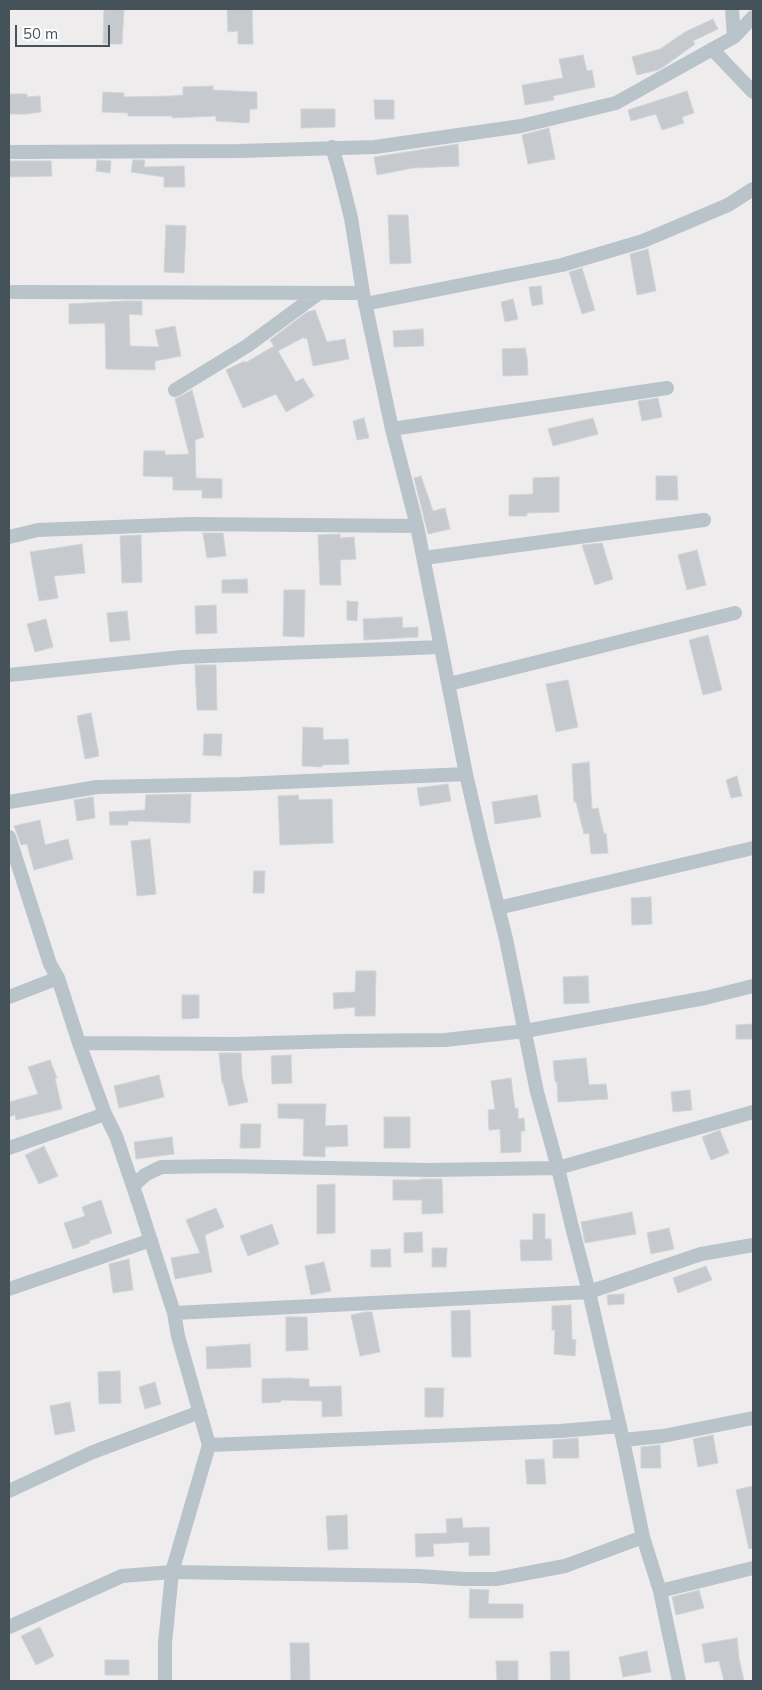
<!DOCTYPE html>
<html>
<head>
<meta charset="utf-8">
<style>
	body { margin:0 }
	#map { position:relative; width:762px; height:1690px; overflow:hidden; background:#efeced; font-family:Mulish,sans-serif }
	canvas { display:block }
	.frame { position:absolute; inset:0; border:10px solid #45525a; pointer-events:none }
	.scale { position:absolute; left:15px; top:25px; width:95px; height:22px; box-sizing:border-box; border:2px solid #45525a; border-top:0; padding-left:6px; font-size:15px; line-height:18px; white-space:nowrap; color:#45525a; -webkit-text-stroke:4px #fff; paint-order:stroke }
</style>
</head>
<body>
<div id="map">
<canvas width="762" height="1690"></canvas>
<div class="frame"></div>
<div class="scale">50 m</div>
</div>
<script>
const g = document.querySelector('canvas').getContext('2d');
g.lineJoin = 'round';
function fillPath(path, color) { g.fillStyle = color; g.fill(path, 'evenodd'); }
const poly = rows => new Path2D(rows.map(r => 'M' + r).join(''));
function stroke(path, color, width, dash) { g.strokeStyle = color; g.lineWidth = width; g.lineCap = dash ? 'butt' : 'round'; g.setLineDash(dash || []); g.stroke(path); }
const building = poly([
	[104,9,124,9,122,44,103,44,104,9],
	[227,9,252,9,253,44,238,44,238,31,228,32,227,9],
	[713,19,718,29,693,41,695,44,666,65,658,70,637,75,632,57,660,49,685,32,713,19],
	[583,55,587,71,592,70,595,87,553,96,554,100,525,105,522,85,563,78,559,59,583,55],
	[213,86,213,90,257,92,257,109,250,109,249,123,216,121,216,116,172,118,172,116,128,116,128,113,102,112,103,92,124,93,124,97,172,96,183,95,183,87,213,86],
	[687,91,694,113,682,117,684,123,662,130,656,114,631,121,628,110,687,91],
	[9,94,27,94,27,97,40,96,41,112,26,114,9,114,9,94],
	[374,100,394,100,394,119,375,119,374,100],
	[301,109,335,109,335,127,301,128,301,109],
	[549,128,555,159,528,164,522,135,549,128],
	[458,144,459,166,413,168,377,175,374,157,458,144],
	[97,160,111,161,110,173,96,171,97,160],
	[133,160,145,160,144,167,184,166,185,187,164,187,164,177,131,172,133,160],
	[9,161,51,161,52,176,9,177,9,161],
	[388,215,408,215,411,263,390,264,388,215],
	[166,225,186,226,184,273,164,272,166,225],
	[648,249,656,291,637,295,630,254,648,249],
	[582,268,595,310,582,314,569,272,582,268],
	[541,286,543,304,532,306,529,287,541,286],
	[513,299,518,319,505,322,501,302,513,299],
	[125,301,142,301,142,315,129,314,130,346,159,347,155,330,175,326,181,356,155,361,155,370,106,369,105,323,69,324,69,304,125,301],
	[315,310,327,342,345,339,349,359,313,366,307,338,304,339,304,337,278,351,296,382,303,378,314,396,286,412,276,394,243,408,226,370,245,361,245,363,274,346,270,340,307,312,315,310],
	[423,329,424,346,394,347,393,331,423,329],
	[525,348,527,357,528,375,503,376,502,349,525,348],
	[192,390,204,437,195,440,196,478,222,479,222,498,202,498,202,490,173,490,173,477,143,476,144,451,165,451,165,455,189,454,175,399,192,390],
	[658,398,662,417,642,421,638,401,658,398],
	[364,418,369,438,357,440,353,421,364,418],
	[593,418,598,434,553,446,548,429,593,418],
	[421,476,433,511,445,508,450,529,428,534,414,478,421,476],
	[656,476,677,476,678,500,656,500,656,476],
	[559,477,559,512,527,513,527,516,509,516,509,495,533,494,533,478,559,477],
	[203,533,223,533,226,556,207,558,203,533],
	[340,534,340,538,354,537,356,559,340,560,341,585,320,585,318,535,340,534],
	[141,535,142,582,122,583,120,536,141,535],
	[602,543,613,579,595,585,582,545,602,543],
	[82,544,85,573,54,576,58,598,39,601,30,552,82,544],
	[697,550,706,585,687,590,678,555,697,550],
	[247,579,248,593,222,593,222,580,247,579],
	[284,590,305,590,304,637,283,636,284,590],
	[347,601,358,602,357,621,347,620,347,601],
	[216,605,217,633,196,634,195,606,216,605],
	[127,611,130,640,110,642,107,613,127,611],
	[402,617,403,628,418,627,418,637,364,640,363,619,402,617],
	[46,619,53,647,35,652,27,624,46,619],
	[708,635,722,690,703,695,689,640,708,635],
	[195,665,216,665,217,710,197,710,195,665],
	[568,680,578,727,556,732,546,684,568,680],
	[91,713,99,756,85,759,77,716,91,713],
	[303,727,323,728,323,740,348,739,349,764,322,765,322,767,302,766,303,727],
	[204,734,222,734,221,756,203,755,204,734],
	[589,762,592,809,598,808,604,834,606,833,608,853,591,854,589,833,584,834,576,802,574,802,572,764,589,762],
	[737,776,742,796,731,798,726,780,737,776],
	[448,784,451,801,420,806,417,788,448,784],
	[191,794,190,823,128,821,128,825,110,825,109,812,145,810,146,795,191,794],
	[298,795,299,800,332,799,333,843,280,845,278,796,298,795],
	[537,795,541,817,495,824,492,802,537,795],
	[93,797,95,818,77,821,74,800,93,797],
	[40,820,45,845,68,839,73,859,34,870,27,844,21,845,14,826,40,820],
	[150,839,156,894,137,896,131,841,150,839],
	[254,871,265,871,264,893,253,893,254,871],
	[651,897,652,924,632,925,631,898,651,897],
	[356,971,376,971,375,1016,355,1016,355,1007,334,1009,333,993,355,992,356,971],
	[588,976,589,1003,564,1004,563,977,588,976],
	[182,995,199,995,199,1018,182,1019,182,995],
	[753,1024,753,1039,736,1039,736,1025,753,1024],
	[219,1053,241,1053,242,1076,248,1102,229,1106,223,1083,222,1083,219,1053],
	[291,1055,292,1083,272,1084,271,1056,291,1055],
	[586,1058,589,1085,606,1084,608,1099,558,1102,557,1082,555,1082,553,1061,586,1058],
	[50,1060,57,1078,55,1078,62,1109,16,1120,15,1115,9,1117,9,1102,38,1094,28,1067,50,1060],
	[159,1075,164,1097,119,1108,114,1086,159,1075],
	[511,1078,515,1109,518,1108,518,1119,524,1118,525,1131,521,1131,521,1152,501,1153,500,1129,489,1130,488,1110,495,1109,491,1081,511,1078],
	[690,1090,692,1110,673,1112,671,1092,690,1090],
	[278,1104,326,1104,325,1126,347,1125,348,1146,325,1147,325,1157,303,1156,304,1119,278,1118,278,1104],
	[384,1117,410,1117,410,1148,384,1148,384,1117],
	[241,1124,261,1124,260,1148,240,1148,241,1124],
	[720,1130,729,1153,711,1160,702,1137,720,1130],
	[172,1137,174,1154,136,1159,134,1142,172,1137],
	[44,1146,58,1176,39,1184,25,1155,44,1146],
	[421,1179,442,1179,443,1213,422,1214,422,1200,393,1200,393,1180,421,1180,421,1179],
	[335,1184,335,1233,317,1234,317,1185,335,1184],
	[101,1200,112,1233,89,1241,90,1243,73,1249,64,1223,85,1216,82,1207,101,1200],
	[216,1208,224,1227,205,1235,212,1272,175,1279,171,1258,200,1253,186,1220,216,1208],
	[632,1212,636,1234,585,1243,581,1222,632,1212],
	[533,1214,545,1214,545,1239,551,1239,552,1260,521,1261,520,1240,533,1240,533,1214],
	[272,1224,279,1244,248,1256,240,1236,272,1224],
	[669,1228,674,1249,651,1254,647,1233,669,1228],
	[422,1232,423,1252,404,1253,404,1233,422,1232],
	[432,1248,447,1248,446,1267,432,1267,432,1248],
	[390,1249,391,1267,371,1267,371,1250,390,1249],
	[129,1259,133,1290,113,1293,109,1264,129,1259],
	[324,1262,331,1291,311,1295,305,1266,324,1262],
	[706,1266,712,1280,678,1293,673,1278,706,1266],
	[624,1294,624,1304,608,1305,607,1295,624,1294],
	[571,1305,572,1339,576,1340,575,1356,554,1354,555,1330,552,1330,552,1306,571,1305],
	[470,1310,471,1357,452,1357,451,1311,470,1310],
	[365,1312,372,1312,380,1352,360,1356,351,1315,365,1312],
	[286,1317,307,1317,308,1350,286,1351,286,1317],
	[250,1344,251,1367,207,1369,206,1347,250,1344],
	[120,1371,121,1403,99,1404,98,1372,120,1371],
	[289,1378,309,1379,309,1387,341,1386,342,1416,322,1417,322,1401,281,1400,281,1402,262,1403,262,1379,289,1378],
	[155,1382,161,1404,145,1409,139,1387,155,1382],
	[425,1388,444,1388,443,1417,425,1417,425,1388],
	[70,1402,75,1431,55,1435,50,1406,70,1402],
	[713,1435,718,1463,698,1467,693,1439,713,1435],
	[578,1438,579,1458,553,1458,553,1440,578,1438],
	[660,1445,661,1468,641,1468,641,1447,660,1445],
	[544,1459,546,1484,527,1484,525,1460,544,1459],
	[753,1486,753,1548,749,1549,736,1490,753,1486],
	[347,1515,348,1549,328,1550,326,1516,347,1515],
	[462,1518,463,1528,489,1527,490,1555,469,1556,469,1542,433,1544,434,1556,416,1557,415,1534,447,1533,446,1519,462,1518],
	[470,1589,489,1590,488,1604,523,1604,523,1618,469,1618,470,1589],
	[699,1590,704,1608,676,1615,672,1597,699,1590],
	[40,1627,54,1656,36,1665,21,1636,40,1627],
	[737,1638,739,1658,744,1681,724,1681,719,1661,705,1663,702,1644,737,1638],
	[290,1643,309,1643,310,1681,291,1681,290,1643],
	[569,1651,570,1681,551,1681,550,1652,569,1651],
	[647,1651,651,1672,623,1677,619,1657,647,1651],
	[105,1660,129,1660,129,1675,105,1675,105,1660],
	[496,1661,518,1661,518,1681,497,1681,496,1661]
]);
fillPath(building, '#c6cacf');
stroke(building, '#d0d4d8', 1);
stroke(poly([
	[732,9,734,37],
	[712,49,753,92],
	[332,147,340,174,351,218,363,293,392,429,417,526,466,774,481,839,506,939,537,1092,558,1168,572,1227,589,1292,623,1440,643,1537,660,1591,679,1681],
	[9,152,239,151,375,147,521,126,616,103,734,37,753,17],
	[9,292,363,293],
	[365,304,562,265,643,241,728,205,753,189],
	[175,390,247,346,319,293],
	[392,429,667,388],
	[9,537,38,530,191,524,417,526],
	[424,558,704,520],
	[9,675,182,657,441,647],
	[449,684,735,613],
	[9,802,97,787,240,784,466,774],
	[9,837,50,964,58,978,9,997],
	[498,908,753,848],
	[58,978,79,1043,105,1114,116,1136,140,1207,174,1313,178,1336,209,1445,172,1572,165,1643,165,1681],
	[79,1043,234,1044,342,1041,445,1040,525,1031,705,998,753,986],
	[9,1148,105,1114],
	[133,1186,145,1175,161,1167,224,1166,430,1170,558,1168,753,1112],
	[9,1289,151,1240],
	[174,1313,589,1292,701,1254,753,1245],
	[623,1440,663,1436,753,1418],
	[209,1445,560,1431,620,1426],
	[9,1491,93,1452,200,1412],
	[660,1591,753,1568],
	[9,1627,122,1576,172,1572,418,1576,464,1579,496,1579,565,1566,643,1537]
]), '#b8c3ca', 14);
</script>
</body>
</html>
